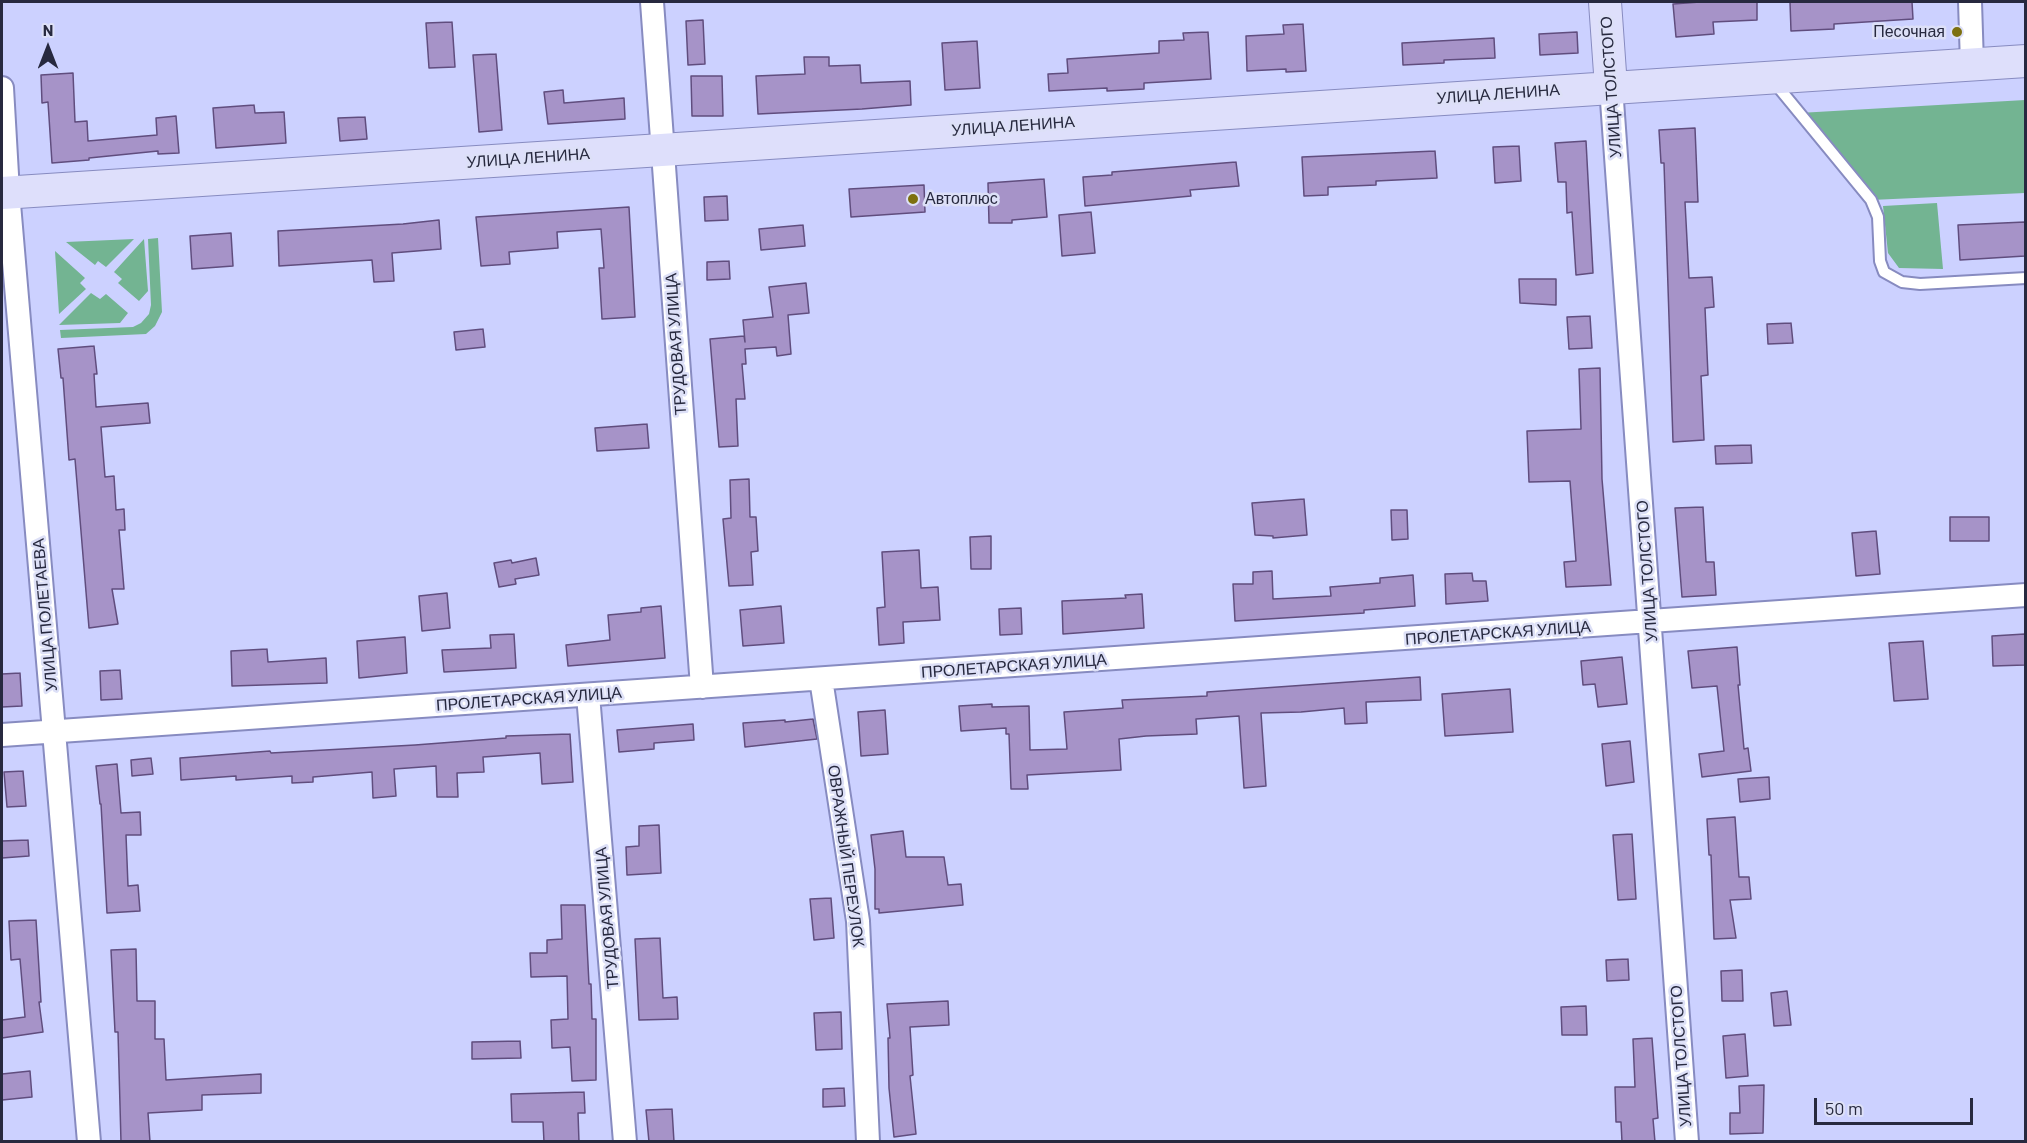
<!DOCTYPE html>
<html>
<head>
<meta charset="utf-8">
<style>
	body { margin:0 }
	#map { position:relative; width:2027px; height:1143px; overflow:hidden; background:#ccd1ff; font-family:Barlow,sans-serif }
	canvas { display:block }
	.frame { position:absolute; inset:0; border:3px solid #27293f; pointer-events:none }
	.north { position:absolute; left:18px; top:18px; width:60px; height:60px; -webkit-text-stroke:4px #dde0f7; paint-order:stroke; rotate:0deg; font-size:16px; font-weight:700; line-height:24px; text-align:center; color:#27293f }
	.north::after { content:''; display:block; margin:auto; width:21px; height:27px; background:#27293f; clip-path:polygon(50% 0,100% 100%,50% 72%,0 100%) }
	.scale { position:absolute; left:1814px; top:1098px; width:159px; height:27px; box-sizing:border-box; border:3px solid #27293f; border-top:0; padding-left:8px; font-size:18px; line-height:21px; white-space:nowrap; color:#27293f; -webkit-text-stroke:4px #dde0f7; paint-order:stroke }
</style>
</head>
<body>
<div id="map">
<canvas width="2027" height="1143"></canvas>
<div class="frame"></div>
<div class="north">N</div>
<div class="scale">50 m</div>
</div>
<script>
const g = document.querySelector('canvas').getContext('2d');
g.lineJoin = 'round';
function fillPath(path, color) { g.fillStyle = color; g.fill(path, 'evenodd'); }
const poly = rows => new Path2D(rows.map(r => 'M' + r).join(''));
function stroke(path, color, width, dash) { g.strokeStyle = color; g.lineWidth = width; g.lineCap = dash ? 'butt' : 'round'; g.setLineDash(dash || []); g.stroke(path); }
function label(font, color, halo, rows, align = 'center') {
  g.font = font + ' Barlow,sans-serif'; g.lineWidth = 5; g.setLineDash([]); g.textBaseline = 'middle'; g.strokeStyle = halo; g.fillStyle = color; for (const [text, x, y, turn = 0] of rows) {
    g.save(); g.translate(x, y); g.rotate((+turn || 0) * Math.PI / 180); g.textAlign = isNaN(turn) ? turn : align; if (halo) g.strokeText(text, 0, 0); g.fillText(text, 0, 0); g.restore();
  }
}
fillPath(poly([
	[2025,100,2025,193,1871,200,1799,113],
	[1937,203,1943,269,1899,268,1888,253,1883,206],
	[158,238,162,312,155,326,146,334,61,338,60,330,133,327,141,323,149,314,151,305,148,239],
	[134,239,106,267,98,261,95,265,66,242],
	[144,239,148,291,139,301,118,283,122,279,114,272],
	[55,251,85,278,80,283,86,289,59,314],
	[91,293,100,299,106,294,128,313,120,323,59,325]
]), '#73b492');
const building = poly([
	[1700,2,1757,2,1757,20,1713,22,1714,34,1676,37,1673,4,1700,2],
	[1790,2,1912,2,1913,19,1834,24,1834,29,1791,31,1790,2],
	[703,20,705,64,688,65,686,21,703,20],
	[452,22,455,67,429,68,426,23,452,22],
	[1303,24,1306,71,1286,72,1286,69,1247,71,1246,36,1284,34,1283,25,1303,24],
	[1208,32,1211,79,1144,83,1144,89,1107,91,1107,88,1049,91,1048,74,1068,73,1067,59,1159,53,1159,41,1184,40,1183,33,1208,32],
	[1577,32,1578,53,1540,55,1539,34,1577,32],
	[1494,38,1495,58,1444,60,1444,63,1403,65,1402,43,1494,38],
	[977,41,980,88,945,90,942,43,977,41],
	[496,54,502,130,479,132,473,55,496,54],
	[804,57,829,57,829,66,860,65,861,83,910,81,911,105,862,109,758,114,756,76,805,74,804,57],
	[73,73,75,122,87,121,88,141,157,135,156,118,176,116,179,153,158,154,158,151,89,158,89,160,52,163,48,102,42,103,41,75,73,73],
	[691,76,722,76,723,116,692,116,691,76],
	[563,90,564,103,624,98,625,119,548,124,544,92,563,90],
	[254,105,255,113,284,112,286,143,216,148,213,108,254,105],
	[365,117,367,139,340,141,338,118,365,117],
	[1695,128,1698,202,1685,202,1689,278,1712,277,1714,307,1705,308,1708,375,1701,376,1704,440,1673,442,1664,163,1661,163,1659,130,1695,128],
	[1586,141,1593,273,1576,275,1572,212,1567,213,1566,182,1558,182,1555,143,1586,141],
	[1519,146,1521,181,1495,183,1493,147,1519,146],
	[1435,151,1437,178,1376,181,1376,185,1328,187,1328,195,1304,196,1302,157,1435,151],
	[1236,162,1239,186,1190,190,1191,196,1085,206,1083,177,1112,175,1112,172,1236,162],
	[1044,179,1047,217,1012,220,1012,223,989,223,988,183,1044,179],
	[924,185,925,212,851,217,849,189,924,185],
	[727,196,728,220,705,221,704,197,727,196],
	[629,207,635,317,602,319,599,268,604,268,601,229,557,232,558,248,509,252,510,264,481,266,476,217,629,207],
	[1091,212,1095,253,1062,256,1059,215,1091,212],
	[439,220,441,249,392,253,394,281,374,282,372,260,279,266,278,231,403,224,439,220],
	[2025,222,2025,256,1960,260,1958,225,2025,222],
	[803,225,805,246,761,250,759,229,803,225],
	[231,233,233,266,192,269,190,236,231,233],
	[729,261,730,279,707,280,707,262,729,261],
	[1519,279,1556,279,1556,305,1520,303,1519,279],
	[806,283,809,313,788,315,791,354,777,356,776,347,745,349,746,364,742,364,745,399,736,399,738,446,719,447,710,339,744,336,745,342,743,320,773,317,769,287,806,283],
	[1590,316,1592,348,1569,349,1567,317,1590,316],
	[1791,323,1793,343,1768,344,1767,324,1791,323],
	[483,329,485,347,456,350,454,332,483,329],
	[94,346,97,374,94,374,96,407,148,403,150,423,101,427,105,477,114,476,116,510,124,509,125,530,119,530,124,589,112,589,118,624,89,628,75,459,69,460,63,378,61,378,58,349,94,346],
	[1600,368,1602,479,1611,585,1566,587,1564,562,1576,561,1570,481,1529,482,1527,431,1581,429,1579,369,1600,368],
	[647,424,649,448,597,451,595,428,647,424],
	[1751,445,1752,463,1716,464,1715,446,1751,445],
	[749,479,750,517,756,517,758,551,751,552,753,585,729,586,723,519,731,518,730,480,749,479],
	[1304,499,1307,535,1273,538,1273,536,1255,535,1252,503,1304,499],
	[1703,507,1706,562,1714,562,1716,595,1682,597,1675,508,1703,507],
	[1391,510,1407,510,1408,539,1392,540,1391,510],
	[1950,517,1989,517,1989,541,1950,541,1950,517],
	[1876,531,1880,574,1856,576,1852,533,1876,531],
	[991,536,991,569,971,569,970,537,991,536],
	[919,550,921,588,938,587,940,620,903,622,904,643,879,645,877,608,885,607,882,552,919,550],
	[536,558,539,575,515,579,516,584,499,587,494,563,511,560,512,563,536,558],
	[1272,571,1273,599,1331,596,1330,587,1380,583,1380,578,1413,575,1415,606,1364,610,1364,613,1235,621,1233,584,1253,584,1253,572,1272,571],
	[1472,573,1473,581,1486,581,1488,601,1446,604,1445,574,1472,573],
	[447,593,450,628,422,631,419,596,447,593],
	[1142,594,1144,628,1063,634,1062,601,1126,598,1125,595,1142,594],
	[661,606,665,658,568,666,566,645,610,640,608,615,641,612,641,608,661,606],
	[781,606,784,643,743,646,740,610,781,606],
	[1021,608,1022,634,1000,635,999,609,1021,608],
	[514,634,516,668,444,672,442,650,491,648,490,635,514,634],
	[2025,634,2025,665,1993,666,1992,636,2025,634],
	[405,637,407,673,359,678,357,641,405,637],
	[1923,641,1928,699,1894,701,1889,643,1923,641],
	[1737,647,1740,685,1738,685,1744,749,1748,748,1751,771,1702,777,1699,754,1724,751,1717,686,1692,688,1688,651,1737,647],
	[267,649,268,662,326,658,327,683,232,686,231,651,267,649],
	[1622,657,1627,704,1598,707,1595,684,1583,685,1581,661,1622,657],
	[120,670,122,699,101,700,100,671,120,670],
	[20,673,22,706,2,707,2,674,20,673],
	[1420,677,1421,700,1366,702,1367,723,1345,724,1344,708,1301,712,1261,713,1266,786,1244,788,1239,716,1196,719,1197,734,1146,736,1119,739,1121,770,1027,775,1028,789,1011,789,1009,734,1006,734,1006,728,961,731,959,706,992,704,992,707,1029,706,1030,750,1067,749,1064,712,1123,708,1122,700,1207,696,1207,692,1420,677],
	[1510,689,1513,732,1445,736,1442,694,1510,689],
	[885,710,888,754,861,756,858,712,885,710],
	[813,719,817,739,745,747,743,723,785,720,785,722,813,719],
	[693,724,694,740,654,743,654,749,619,752,617,730,693,724],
	[570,734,573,782,542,784,540,753,483,757,484,772,457,773,458,797,437,797,436,766,394,769,396,796,373,798,372,772,313,777,313,782,292,783,292,776,236,780,236,776,181,780,180,758,270,751,271,753,415,745,506,738,506,736,570,734],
	[1630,741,1634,782,1606,786,1602,744,1630,741],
	[151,758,153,774,132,776,131,760,151,758],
	[117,764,121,813,140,812,141,835,126,835,128,886,138,885,140,911,107,913,101,804,100,804,96,766,117,764],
	[23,771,26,806,7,807,4,772,23,771],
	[1769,777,1770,799,1740,802,1738,779,1769,777],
	[1735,817,1739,877,1749,877,1751,899,1730,900,1736,938,1714,939,1711,855,1709,855,1707,819,1735,817],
	[659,825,661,873,627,875,626,847,639,846,639,826,659,825],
	[903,831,906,857,944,857,948,885,961,884,963,905,879,913,879,909,875,909,875,869,871,835,903,831],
	[1632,834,1636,899,1618,900,1613,835,1632,834],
	[28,840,29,856,2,858,2,841,28,840],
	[831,898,834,938,814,940,810,899,831,898],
	[561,905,585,905,589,984,591,984,592,1019,596,1019,596,1080,572,1081,570,1047,552,1048,551,1020,568,1019,567,976,531,977,530,953,547,953,547,940,562,939,561,905],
	[36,920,41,1002,39,1002,43,1032,2,1038,2,1020,25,1017,20,959,11,960,9,921,36,920],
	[660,938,663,998,677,997,678,1019,639,1020,635,939,660,938],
	[136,949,137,1001,155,1001,155,1039,164,1039,166,1080,261,1074,261,1093,202,1095,202,1110,148,1113,150,1142,121,1142,118,1032,115,1032,111,950,136,949],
	[1628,959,1629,980,1607,981,1606,960,1628,959],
	[1742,970,1743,1001,1722,1001,1721,971,1742,970],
	[1787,991,1791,1025,1774,1026,1771,993,1787,991],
	[948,1001,949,1025,910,1027,913,1075,910,1076,916,1134,894,1137,889,1088,888,1038,890,1038,887,1004,948,1001],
	[1586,1006,1587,1035,1562,1035,1561,1007,1586,1006],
	[841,1012,842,1049,816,1050,814,1013,841,1012],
	[1745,1034,1748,1076,1726,1078,1723,1036,1745,1034],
	[1652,1038,1658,1118,1653,1119,1655,1142,1622,1142,1621,1122,1616,1122,1615,1087,1635,1087,1633,1039,1652,1038],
	[520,1041,521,1058,472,1059,472,1042,520,1041],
	[30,1071,32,1097,2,1100,2,1074,30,1071],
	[1764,1085,1763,1133,1730,1134,1730,1113,1740,1113,1739,1086,1764,1085],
	[844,1088,845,1106,823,1107,823,1089,844,1088],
	[584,1092,585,1113,578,1113,579,1142,544,1142,543,1122,512,1122,511,1094,584,1092],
	[672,1109,674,1142,649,1142,646,1110,672,1109]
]);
fillPath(building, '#a693c8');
stroke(building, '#604d7e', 1.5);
const lane = poly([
	[1774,82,1871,200,1878,217,1880,261,1884,272,1902,282,1920,284,2026,278]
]);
const street = poly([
	[652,2,702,687],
	[1970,2,1972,64],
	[1611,87,1687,1142],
	[2,88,8,192,89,1142],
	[821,679,858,921,868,1142],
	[588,695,625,1142],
	[2,735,2026,595]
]);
const secondary = poly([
	[1605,2,1611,87],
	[2,193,2026,61]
]);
stroke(lane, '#878bc0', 14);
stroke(street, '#878bc0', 26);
stroke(secondary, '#878bc0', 34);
stroke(lane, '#fff', 10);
stroke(street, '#fff', 22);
stroke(secondary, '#dedffb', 32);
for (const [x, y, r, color] of [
	[1957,32,6,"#7d700f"],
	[913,199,6,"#7d700f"]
]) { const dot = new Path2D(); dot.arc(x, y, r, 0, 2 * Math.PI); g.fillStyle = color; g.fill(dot); stroke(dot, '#dde0f7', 2); }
label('16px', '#27293f', '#dde0f7', [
	["Песочная",1945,32],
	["Автоплюс",925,199,"left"]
], 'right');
label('16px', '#27293f', '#dde0f7', [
	["УЛИЦА ТОЛСТОГО",1611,87,-94],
	["УЛИЦА ЛЕНИНА",1498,94,-4],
	["УЛИЦА ЛЕНИНА",1013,126,-4],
	["УЛИЦА ЛЕНИНА",528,158,-4],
	["ТРУДОВАЯ УЛИЦА",676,344,-94],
	["УЛИЦА ТОЛСТОГО",1647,571,-94],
	["УЛИЦА ПОЛЕТАЕВА",45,615,-95],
	["ПРОЛЕТАРСКАЯ УЛИЦА",1498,633,-4],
	["ПРОЛЕТАРСКАЯ УЛИЦА",1014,666,-4],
	["ПРОЛЕТАРСКАЯ УЛИЦА",529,699,-4],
	["ОВРАЖНЫЙ ПЕРЕУЛОК",846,856,82],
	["ТРУДОВАЯ УЛИЦА",607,918,-95],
	["УЛИЦА ТОЛСТОГО",1681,1056,-94]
]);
</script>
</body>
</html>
